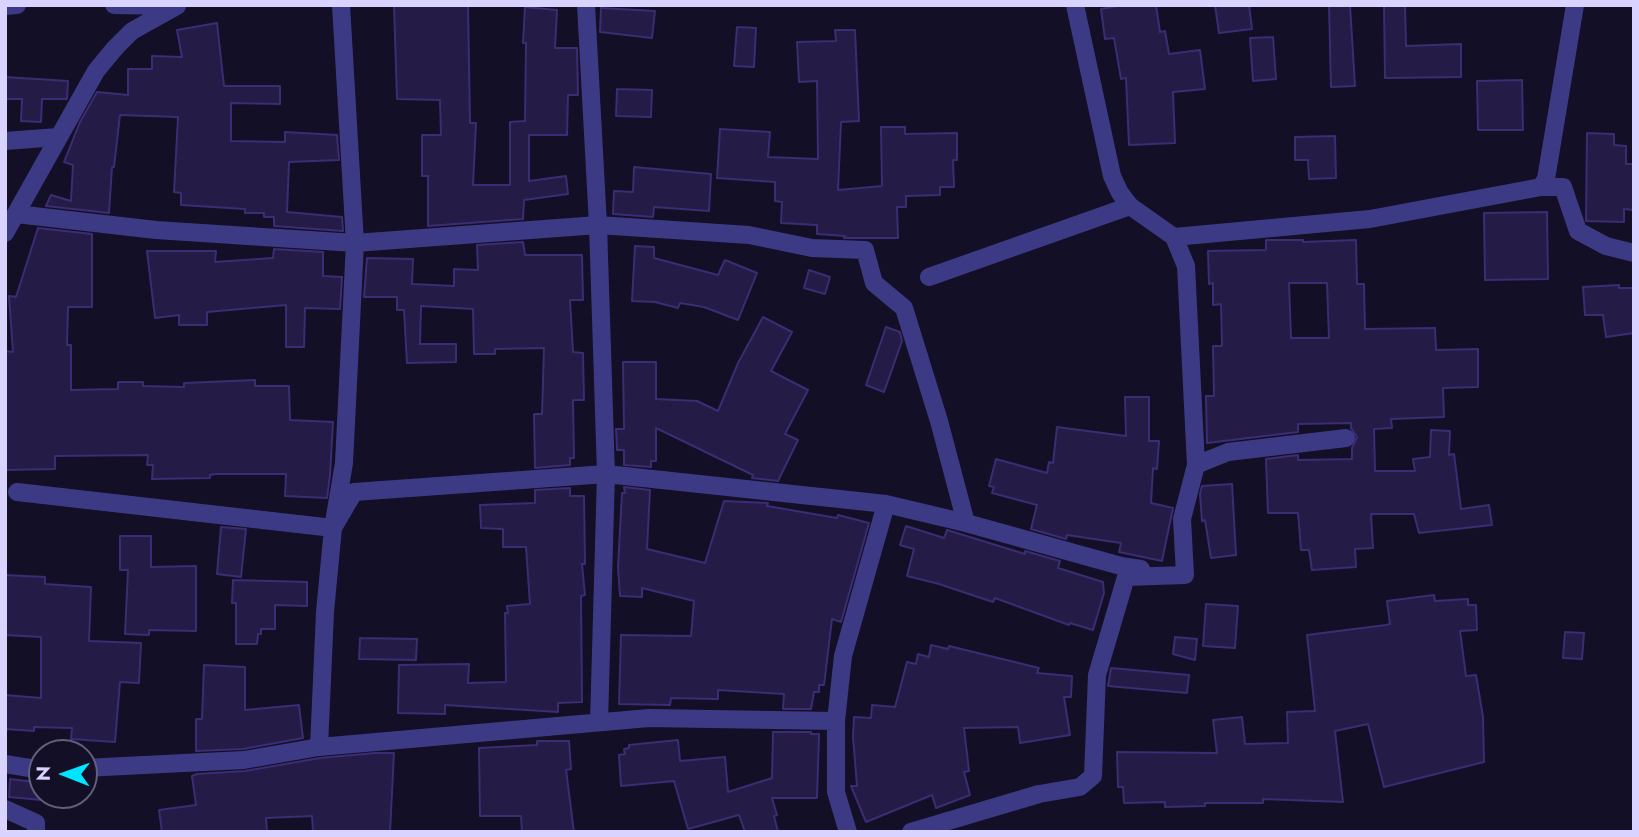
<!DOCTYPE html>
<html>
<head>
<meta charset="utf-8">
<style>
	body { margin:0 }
	#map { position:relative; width:1639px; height:837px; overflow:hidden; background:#130f26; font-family:Jost,sans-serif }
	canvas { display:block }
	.frame { position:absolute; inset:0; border:7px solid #d9d4ff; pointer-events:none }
	.north { position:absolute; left:28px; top:739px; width:70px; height:70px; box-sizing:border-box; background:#130f26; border:2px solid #625e7d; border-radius:50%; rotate:271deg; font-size:19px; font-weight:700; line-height:28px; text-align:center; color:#d9d4ff }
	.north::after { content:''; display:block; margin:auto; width:24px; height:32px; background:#00e5ff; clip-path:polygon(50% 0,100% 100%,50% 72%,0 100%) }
</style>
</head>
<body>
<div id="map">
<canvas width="1639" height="837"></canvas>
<div class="frame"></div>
<div class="north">N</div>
</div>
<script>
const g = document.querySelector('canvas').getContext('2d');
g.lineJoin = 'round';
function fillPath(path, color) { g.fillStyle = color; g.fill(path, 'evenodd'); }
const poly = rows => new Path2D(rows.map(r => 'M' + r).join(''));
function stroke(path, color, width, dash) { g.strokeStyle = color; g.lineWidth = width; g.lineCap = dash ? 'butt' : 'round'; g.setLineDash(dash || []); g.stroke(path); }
const building = poly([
	[394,5,468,5,470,123,476,123,473,185,510,185,510,122,525,121,526,43,523,43,525,7,557,10,555,48,577,48,578,95,568,95,567,135,529,135,529,181,566,176,568,194,524,200,523,219,428,226,428,176,422,176,422,135,441,135,440,100,397,99,394,5],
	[1123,5,1156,5,1160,32,1165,31,1169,54,1200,50,1205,89,1173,92,1175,143,1129,145,1126,78,1121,79,1114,38,1105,39,1101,9,1123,5],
	[1215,5,1249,5,1252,29,1219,33,1215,5],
	[1329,5,1350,5,1355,86,1331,87,1329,5],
	[1384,5,1405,5,1406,46,1461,44,1461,77,1385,78,1384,5],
	[601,8,655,11,652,38,600,32,601,8],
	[217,23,224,86,280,86,280,104,231,103,231,141,285,142,285,132,337,135,339,160,289,162,287,212,342,217,343,231,274,226,274,217,264,217,264,213,245,213,245,209,181,205,181,193,174,192,178,117,120,115,114,167,112,167,109,213,46,206,51,195,71,201,73,165,64,162,80,122,97,92,128,95,128,69,152,69,152,56,182,57,177,30,217,23],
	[737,27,756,28,754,67,734,66,737,27],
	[835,30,855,30,859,121,841,122,838,190,882,186,881,127,905,127,905,134,957,133,957,160,953,160,954,187,940,187,940,195,906,196,906,207,897,207,898,238,844,238,845,236,817,234,817,225,781,223,782,202,775,201,775,182,717,178,720,129,770,132,768,157,818,159,817,81,799,82,797,42,836,41,835,30],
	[1273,37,1276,79,1253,81,1250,38,1273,37],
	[5,77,68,81,67,99,42,99,41,122,21,121,22,99,5,99,5,77],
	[1522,80,1523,130,1478,130,1477,81,1522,80],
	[617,89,652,90,651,117,616,116,617,89],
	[1587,133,1614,134,1614,145,1626,146,1626,164,1634,164,1634,210,1624,209,1624,222,1586,221,1587,133],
	[1335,136,1336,178,1309,179,1308,160,1295,160,1295,137,1335,136],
	[634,167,711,174,709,211,654,207,653,217,613,214,614,191,633,192,634,167],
	[1547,212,1548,279,1485,280,1484,213,1547,212],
	[38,228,92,234,92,307,68,307,67,345,71,345,71,390,118,389,118,382,143,382,143,386,184,387,184,383,255,380,255,386,289,386,290,420,333,422,330,475,327,498,285,496,286,474,216,474,210,475,210,478,152,479,153,465,147,465,148,455,55,456,55,469,5,470,5,351,13,352,9,296,16,297,38,228],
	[1266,240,1303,240,1303,242,1356,240,1357,284,1364,284,1365,329,1435,328,1436,350,1478,349,1478,387,1443,388,1444,417,1391,419,1392,428,1374,429,1375,471,1415,471,1413,459,1430,457,1431,430,1450,431,1449,455,1454,454,1461,509,1489,505,1492,525,1419,533,1414,514,1371,514,1373,548,1355,549,1356,567,1312,570,1309,550,1301,550,1298,513,1268,513,1266,459,1298,455,1298,460,1352,459,1352,448,1357,437,1351,428,1351,423,1298,424,1298,432,1207,443,1206,396,1214,396,1213,346,1222,346,1221,304,1213,305,1213,283,1209,284,1208,251,1266,250,1266,240],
	[1289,283,1327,283,1329,338,1291,338,1289,283],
	[523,242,525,255,582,255,583,300,570,300,573,352,583,353,584,400,573,400,574,458,570,458,570,465,535,468,534,414,542,414,544,348,495,349,495,354,474,354,473,309,421,306,420,344,456,344,456,362,407,363,404,310,397,310,397,297,364,297,367,258,413,259,412,284,454,286,454,269,478,270,477,245,523,242],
	[635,246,654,247,654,258,718,275,725,260,757,273,738,320,704,307,680,303,678,308,655,302,632,301,635,246],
	[274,249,323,252,323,276,342,277,340,309,305,308,304,347,286,347,286,305,207,312,207,325,179,325,179,315,155,318,147,251,216,251,215,262,273,258,274,249],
	[809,270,830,277,825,294,804,288,809,270],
	[1619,285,1619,288,1634,288,1634,333,1606,337,1603,315,1585,315,1583,287,1619,285],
	[763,317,792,332,771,371,808,390,785,434,798,440,778,481,752,478,753,475,656,428,656,461,651,461,651,467,624,465,624,450,617,450,617,447,616,429,624,429,623,362,656,362,656,399,697,401,718,411,738,363,763,317],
	[886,327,900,332,902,341,884,392,866,385,886,327],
	[1125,397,1149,397,1149,441,1159,441,1157,469,1153,468,1151,503,1173,508,1162,561,1119,552,1121,543,1067,535,1066,539,1031,529,1037,505,992,493,994,487,989,486,996,459,1047,473,1049,462,1053,463,1057,427,1126,436,1125,397],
	[1232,484,1236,555,1211,558,1205,520,1202,521,1200,494,1202,486,1232,484],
	[624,487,650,490,647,549,705,563,724,501,768,503,767,506,837,518,838,515,869,523,841,622,832,619,824,685,819,685,819,692,814,692,811,709,783,709,784,694,718,690,718,699,671,698,670,705,619,704,621,635,691,636,694,601,642,588,642,597,620,596,618,567,622,493,625,493,624,487],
	[570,488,570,496,584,496,585,564,582,564,585,595,581,596,582,702,558,703,558,712,445,705,445,714,398,713,399,665,469,664,468,683,506,682,505,613,508,613,507,606,530,604,526,547,503,547,503,529,481,528,480,505,535,503,535,490,570,488],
	[906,526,944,538,947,530,1025,554,1025,551,1060,561,1058,568,1103,582,1104,593,1093,630,1070,623,1069,625,995,598,993,602,939,584,907,576,914,549,900,545,906,526],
	[221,527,246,529,241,577,217,574,221,527],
	[120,536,151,536,151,567,196,566,196,631,149,630,149,635,125,634,128,570,120,570,120,536],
	[5,575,45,577,45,584,91,587,89,641,141,643,139,683,120,682,115,742,71,739,72,728,34,727,34,731,5,729,5,695,41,698,41,637,5,635,5,575],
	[233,580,307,582,307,606,275,605,275,629,261,629,261,634,258,634,257,644,236,644,236,603,232,603,233,580],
	[1434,595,1435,601,1468,599,1468,605,1476,605,1477,630,1460,631,1466,676,1476,675,1483,717,1484,762,1384,787,1368,724,1335,731,1343,802,1263,799,1263,803,1205,803,1205,806,1165,807,1165,802,1124,803,1123,787,1118,787,1117,752,1217,753,1213,720,1242,717,1245,744,1288,743,1287,712,1315,711,1307,635,1386,625,1390,624,1387,601,1434,595],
	[1206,604,1238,606,1235,648,1203,646,1206,604],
	[1565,632,1584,633,1582,659,1563,658,1565,632],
	[1175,637,1197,639,1195,660,1173,654,1175,637],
	[360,638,417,639,416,660,359,659,360,638],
	[931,645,948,649,949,646,1039,668,1037,673,1072,676,1071,697,1064,697,1070,735,1020,743,1018,727,964,728,969,771,964,772,970,795,936,808,932,795,866,822,851,786,857,786,853,737,854,717,871,718,872,705,895,707,907,662,916,664,918,654,929,657,931,645],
	[204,665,245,667,245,710,299,705,303,738,243,749,196,751,196,719,202,719,204,665],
	[1111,668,1189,675,1187,693,1108,686,1111,668],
	[773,732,811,732,811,734,819,734,817,798,772,798,777,815,774,816,778,832,745,832,739,815,688,829,674,781,621,786,619,755,625,754,624,749,629,748,629,745,678,740,680,761,725,757,728,792,772,778,773,732],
	[537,741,569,741,571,769,566,770,574,832,522,832,521,816,480,816,479,748,537,745,537,741],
	[375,753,394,753,390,832,313,832,312,816,266,818,267,832,162,832,159,810,196,805,192,776,197,774,245,771,320,758,375,753],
	[10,779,42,783,42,795,64,795,63,802,9,797,10,779]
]);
fillPath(building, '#241b47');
stroke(building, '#3b2d73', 2);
stroke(poly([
	[114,5,175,6],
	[586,5,598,225,606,474,599,722],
	[5,6,17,5],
	[5,141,58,137],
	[1541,187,1546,179,1575,5],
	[16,214,156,230,355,243,598,225,749,235,812,248,865,250,874,283,904,308,939,421,966,523],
	[5,233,96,71,115,48,132,31,177,6],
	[1174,237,1370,219,1541,187,1563,187,1578,231,1606,246,1634,253],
	[929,277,1130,206],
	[1196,465,1228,452,1346,438],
	[17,492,333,528],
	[333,528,354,492,606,474,886,504,966,523,1121,566,1141,569],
	[319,747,325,612,333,528,344,463,355,243,341,5],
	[5,764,42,770],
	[84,768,244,760,319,747,649,718,836,721],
	[5,809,36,823,36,832],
	[848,832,836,792,836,721,843,656,886,504],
	[911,832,1039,794,1080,787,1093,776,1097,675,1126,577,1185,575,1182,519,1196,465,1186,266,1174,237,1130,206,1120,193,1112,176,1075,5]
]), '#3d3a85', 18);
</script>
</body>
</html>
